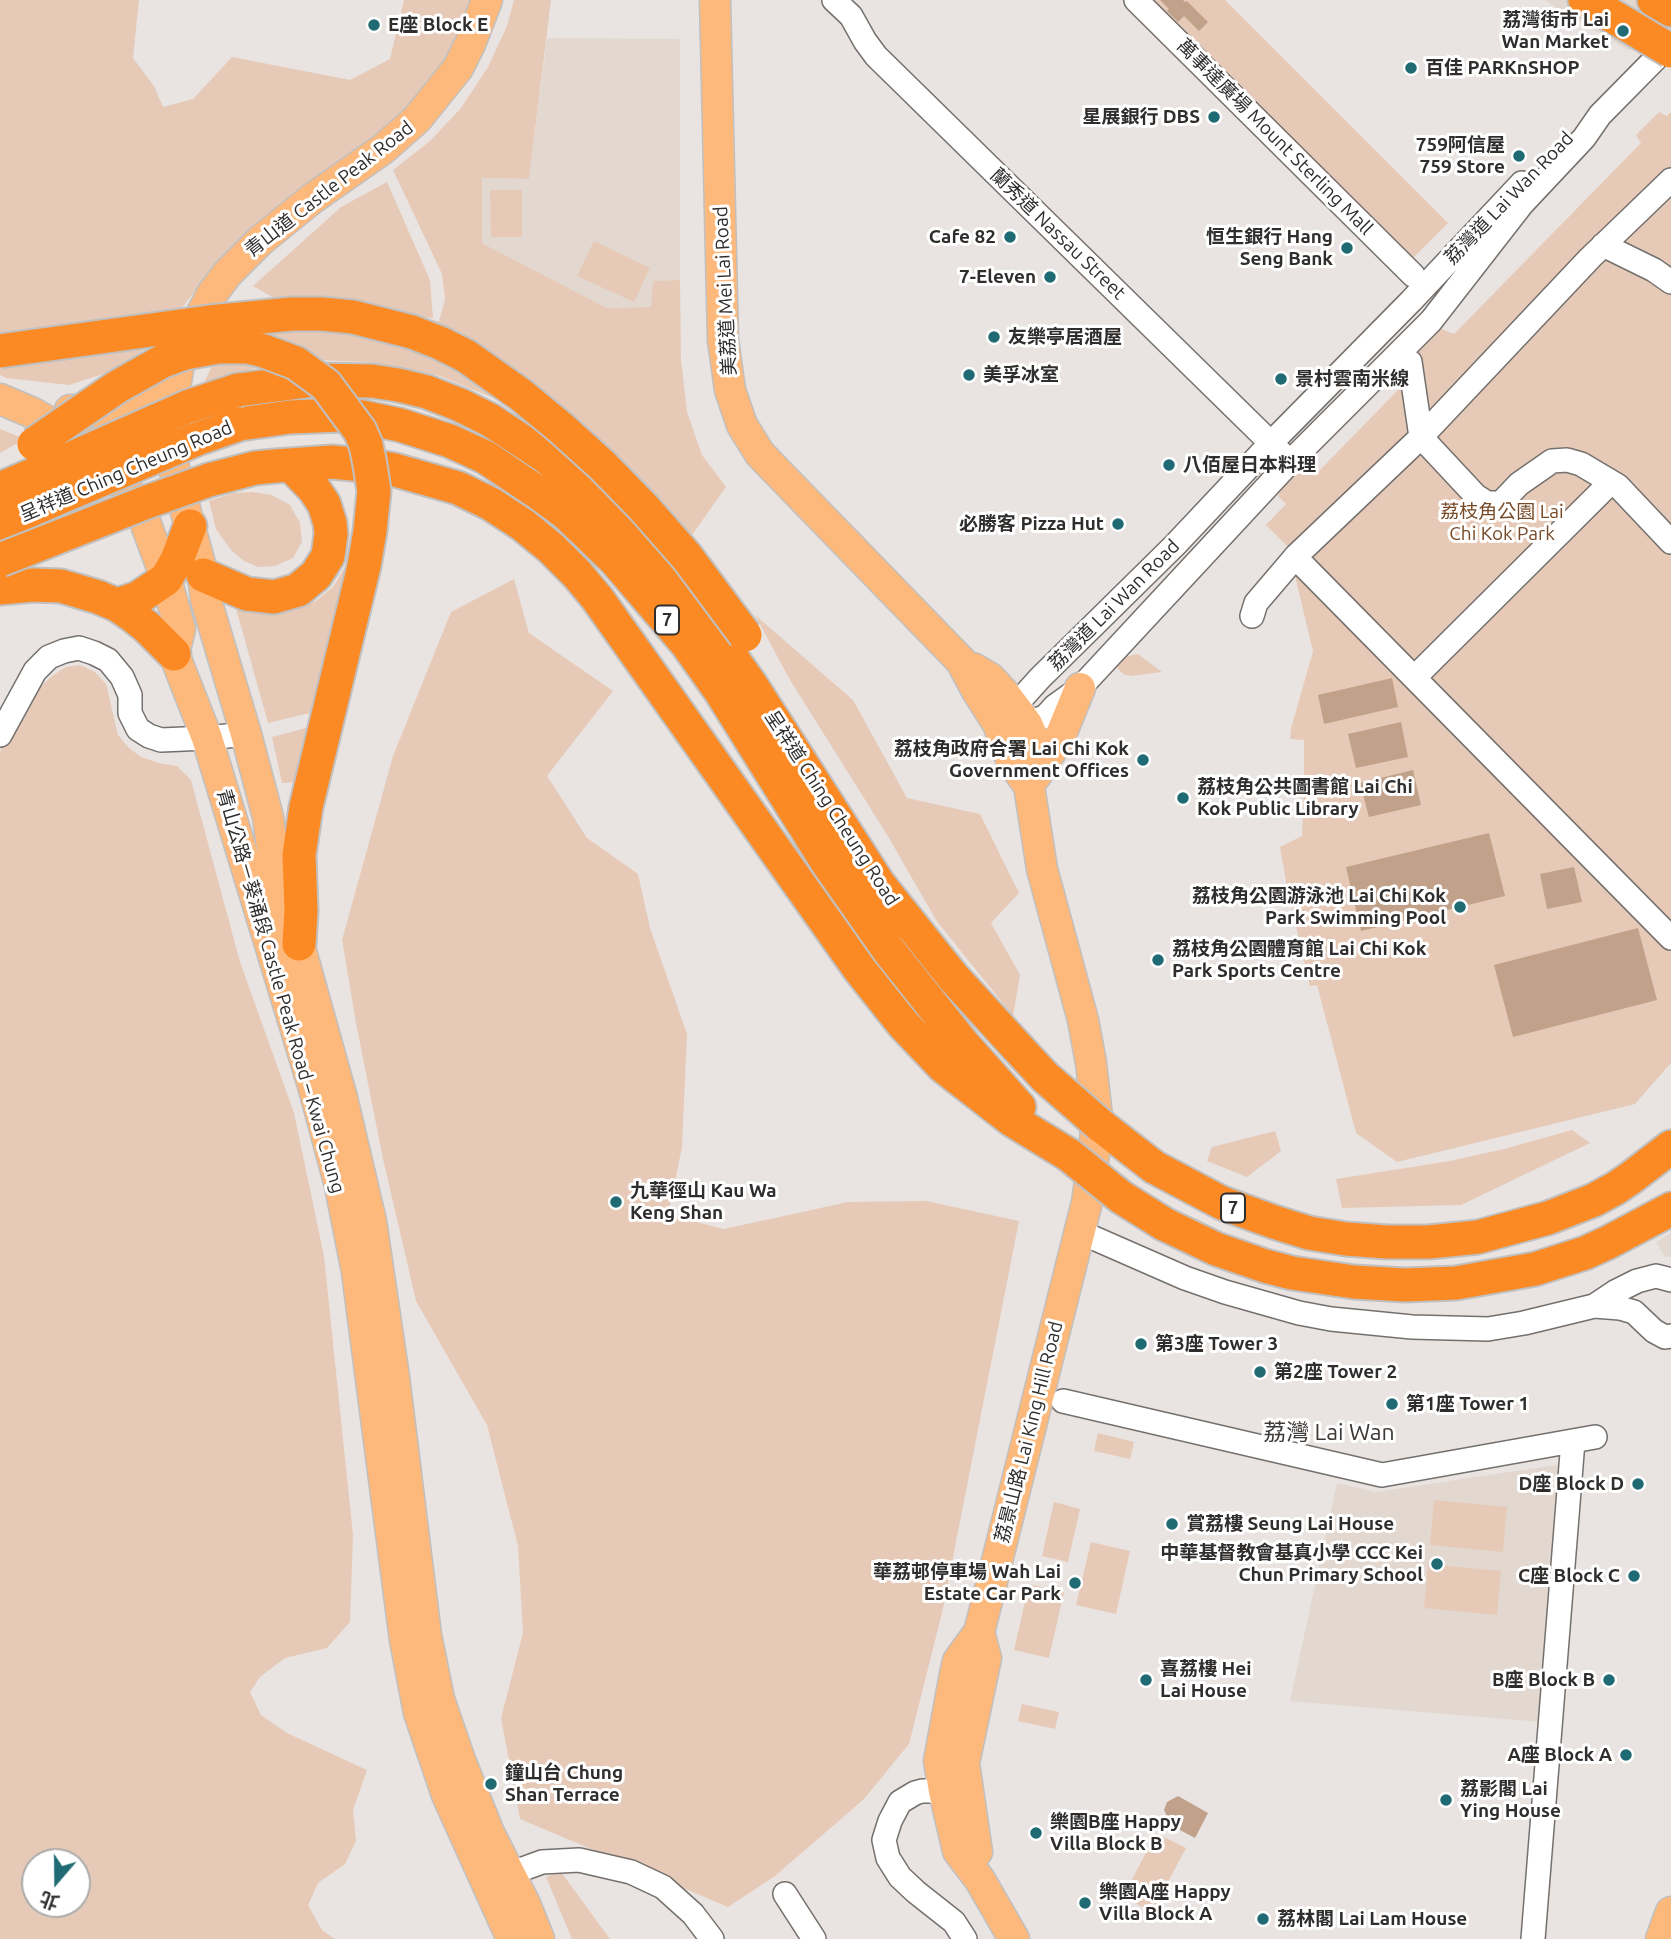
<!DOCTYPE html>
<html>
<head>
<meta charset="utf-8">
<style>
	body { margin:0 }
	#map { position:relative; width:1671px; height:1939px; overflow:hidden; background:#e9e4e1; font-family:Ubuntu,"Noto Sans TC",sans-serif }
	canvas { display:block }
	.north { position:absolute; left:21px; top:1848px; width:70px; height:70px; box-sizing:border-box; background:#fff; border:2px solid #acabab; border-radius:50%; rotate:200deg; font-size:19px; font-weight:700; line-height:28px; text-align:center; color:#302e2d }
	.north::after { content:''; display:block; margin:auto; width:24px; height:32px; background:#1f6a73; clip-path:polygon(50% 0,100% 100%,50% 72%,0 100%) }
</style>
</head>
<body>
<div id="map">
<canvas width="1671" height="1939"></canvas>
<div class="north">北</div>
</div>
<script>
const g = document.querySelector('canvas').getContext('2d');
g.lineJoin = 'round';
function fillPath(path, color) { g.fillStyle = color; g.fill(path, 'evenodd'); }
const poly = rows => new Path2D(rows.map(r => 'M' + r).join(''));
function stroke(path, color, width, dash) { g.strokeStyle = color; g.lineWidth = width; g.lineCap = dash ? 'butt' : 'round'; g.setLineDash(dash || []); g.stroke(path); }
function label(font, color, halo, rows, align = 'center') {
  g.font = font + ' Ubuntu,"Noto Sans TC",sans-serif'; g.lineWidth = 6; g.setLineDash([]); g.textBaseline = 'middle'; g.strokeStyle = halo; g.fillStyle = color; for (const [text, x, y, turn = 0] of rows) {
    g.save(); g.translate(x, y); g.rotate((+turn || 0) * Math.PI / 180); g.textAlign = isNaN(turn) ? turn : align; if (halo) g.strokeText(text, 0, 0); g.fillText(text, 0, 0); g.restore();
  }
}
fillPath(poly([
	[1544,0,1671,0,1671,11,1629,51],
	[547,38,680,39,680,280,653,282,652,307,607,308,482,243,482,178,529,179],
	[1671,1233,1671,1257,1665,1257,1656,1242],
	[1562,1464,1542,1722,1290,1701,1337,1483,1376,1492]
]), '#e2d8d0');
fillPath(poly([
	[0,0,139,0,133,58,154,86,163,107,193,99,232,57,350,80,390,59,404,0,470,0,457,34,441,65,420,93,397,117,374,137,321,174,231,249,209,273,185,304,151,343,122,368,69,385,6,378,0,375],
	[514,0,551,0,529,179,482,178,482,243,607,308,651,307,653,281,680,280,681,359,687,412,702,455,726,487,687,542,508,404,440,376,370,362,314,360,252,369,202,387,240,307,439,321,445,299,442,274,393,170,430,141,461,108,488,67,507,26],
	[1130,0,1225,0,1448,223,1402,269],
	[1659,112,1667,116,1671,112,1671,922,1622,878,1671,948,1671,1063,1635,1104,1397,1162,1356,1133,1317,985,1310,986,1287,887,1280,847,1302,836,1304,790,1304,740,1290,739,1291,729,1313,651,1288,547,1266,525,1286,504,1278,496,1290,471,1315,475,1402,386,1389,363,1432,325,1454,334,1641,143,1636,135],
	[387,182,430,280,433,318,285,304,253,286,341,207],
	[490,190,522,190,522,237,491,237],
	[594,241,650,268,634,302,577,276],
	[0,429,25,439,0,453],
	[253,492,272,495,290,505,300,523,302,542,293,558,275,566,258,567,244,561,231,550,216,529,209,501,233,493],
	[345,567,354,568,319,707,310,713,268,723,234,601,274,611,296,608,316,601,333,587],
	[514,579,529,633,613,691,547,776,587,838,638,874,650,928,687,1034,682,1147,668,1215,724,1229,848,1202,926,1201,1019,1221,942,1613,909,1744,864,1799,775,1876,728,1907,520,1819,501,1718,523,1633,518,1546,487,1425,416,1301,383,1159,356,1023,342,940,393,756,451,612],
	[755,615,853,700,907,798,980,814,1019,893,991,923,1020,975,1013,1016,936,920,889,838,790,680],
	[1138,654,1162,672,1131,676,1123,674,1110,660],
	[80,665,95,672,106,684,118,735,129,748,141,757,159,763,177,766,191,780,240,962,294,1113,324,1256,353,1535,350,1622,327,1648,285,1658,260,1677,250,1692,261,1715,287,1733,367,1770,353,1810,356,1841,345,1864,318,1883,308,1905,322,1930,335,1939,0,1939,0,752,19,706,52,676,66,667],
	[35,1862,77,1862,77,1904,35,1904],
	[317,725,304,782,282,783,272,737],
	[1572,1130,1590,1143,1461,1205,1342,1208,1336,1179,1450,1161,1504,1149],
	[1275,1131,1281,1151,1247,1177,1207,1161,1212,1147],
	[1098,1433,1134,1442,1130,1459,1094,1451],
	[1434,1500,1507,1507,1503,1552,1430,1545],
	[1054,1502,1080,1509,1068,1562,1042,1556],
	[1091,1542,1130,1551,1116,1614,1076,1605],
	[1428,1564,1501,1571,1497,1615,1424,1608],
	[1029,1584,1064,1592,1049,1658,1014,1650],
	[1022,1704,1059,1712,1055,1729,1018,1721],
	[1156,1833,1186,1848,1152,1912,1123,1897],
	[561,1872,610,1939,572,1939,546,1877]
]), '#e6cab7');
fillPath(poly([
	[1160,0,1183,0,1185,2,1187,1,1208,22,1199,31,1184,16,1178,22,1167,11,1169,9],
	[1392,678,1398,707,1324,724,1318,695],
	[1401,722,1408,757,1356,768,1348,734],
	[1413,770,1421,805,1369,817,1360,783],
	[1489,833,1505,896,1361,931,1346,867],
	[1574,867,1582,902,1547,909,1540,874],
	[1638,928,1657,1000,1513,1037,1494,965],
	[1178,1796,1208,1813,1195,1838,1163,1821,1166,1814,1164,1810,1167,1802]
]), '#c2a18b');
const minor = poly([
	[834,0,851,16,865,41,876,56,1281,453],
	[1136,0,1413,275],
	[1603,245,1654,270,1671,282],
	[1410,362,1421,437,1476,496,1487,503,1501,503,1519,484,1552,461,1567,460,1581,464,1618,486,1671,542],
	[1295,557,1671,938],
	[1252,616,1256,603,1297,555,1421,437,1590,258,1671,180],
	[1415,677,1611,482],
	[1003,719,1040,678,1175,545,1271,443,1411,301,1522,183],
	[1012,726,1027,724,1046,716,1055,706,1080,688,1290,462,1431,321,1522,204,1584,138,1600,115,1671,43],
	[0,735,35,671,49,657,64,651,79,648,94,653,108,660,122,677,130,695,130,713,138,729,149,736,161,740,207,738,246,734],
	[1080,1232,1185,1278,1225,1292,1299,1313,1331,1319,1412,1327,1488,1329,1524,1323,1594,1306,1620,1308,1634,1312,1654,1331,1665,1337,1671,1336],
	[1594,1306,1615,1292,1637,1281,1656,1276,1671,1280],
	[1063,1401,1382,1475,1595,1437],
	[958,1795,944,1791,922,1791,915,1793,900,1802,890,1821,884,1840,888,1858,900,1877,916,1892,954,1922,965,1939],
	[509,1874,542,1862,579,1860,631,1872,663,1887,693,1914,712,1939],
	[785,1894,814,1939],
	[1533,1939,1573,1441]
]);
const major = poly([
	[487,0,470,44,458,68,417,119,383,149,313,198,261,240,227,274,212,294,188,339,179,364,171,411,170,432,174,468,203,575,206,600,246,734,268,817,275,871,286,914,299,944,342,1098,371,1221,394,1377,426,1635,439,1699,460,1760,489,1833,525,1904,539,1939],
	[715,0,723,340,730,390,742,425,760,454,961,661,977,691,998,724,1012,762,1029,786,1042,869,1083,1020,1091,1063,1097,1116,1094,1154,1087,1202,986,1605,979,1632,958,1661,955,1674,939,1761,944,1791,958,1851,980,1880,1014,1939],
	[0,399,33,413,75,437,90,447,111,467,136,502,143,516,166,579,180,629,174,654,207,738,314,1089,340,1186,357,1272,405,1640,419,1713,447,1795,512,1939],
	[70,410,103,412,130,406,146,395,179,364],
	[973,668,990,678,1004,693,1027,724,1036,744,1029,786],
	[1035,777,1060,737,1080,688],
	[977,1852,964,1763,986,1658,979,1632],
	[1661,1939,1671,1912]
]);
const highway = poly([
	[1585,0,1629,26],
	[1654,0,1671,10],
	[238,390,315,380,372,381,398,385,427,392,460,405,490,420,545,456,605,507,644,546,693,603,751,685,878,883,953,977,1018,1048],
	[240,424,290,417,342,415,362,417,400,425,450,441,485,457,537,492,567,514,615,560,687,644,721,692,827,862,890,952,963,1044,1019,1107],
	[209,480,255,468,275,466,332,462,373,466,395,470,458,488,491,504,523,525,551,548,577,574,597,598,860,970,903,1024,944,1067,1012,1120,1069,1155],
	[0,489,49,468],
	[0,524,63,496],
	[203,575,247,594,274,597,298,590,316,575,328,556,331,534,330,523,324,504,314,489,291,465],
	[0,588,33,585,61,586,98,597,117,605,133,616,147,627,174,654],
	[117,605,138,598,166,579,177,560,190,526],
	[299,944,301,911,299,855,302,834,306,807,364,566],
	[1100,1125,1154,1167,1222,1203,1274,1222,1309,1233,1346,1239,1387,1242,1429,1242,1478,1237,1548,1218,1594,1200,1616,1188,1632,1177,1671,1147],
	[1164,1224,1216,1249,1265,1266,1292,1273,1354,1282,1405,1285,1456,1283,1535,1269,1585,1253,1609,1242,1671,1209]
]);
stroke(minor, '#74706d', 26);
stroke(major, '#c1c0c0', 33);
stroke(highway, '#c1c0c0', 37);
stroke(minor, '#fff', 23);
stroke(major, '#fdb97c', 30);
stroke(highway, '#fb8a24', 33);
const highwayBridge = poly([
	[1629,26,1671,51],
	[0,351,209,322,292,314,322,314,353,317,412,332,440,343,466,356,521,395,561,428,603,466,644,508,687,557,745,635],
	[34,444,117,387,163,361,185,353,218,347,248,347,264,351,296,363,326,385,360,431,366,445,370,465,374,491,370,531,364,566],
	[49,468,187,407,238,390],
	[63,496,197,439,240,424],
	[0,560,147,502,209,480],
	[1018,1048,1045,1077,1100,1125],
	[1069,1155,1121,1197,1164,1224]
]);
stroke(highwayBridge, '#c1c0c0', 37, []);
stroke(highwayBridge, '#fb8a24', 33);
for (const [x, y, r, color] of [
	[374,25,7,"#1f6a73"],
	[1623,31,7,"#1f6a73"],
	[1411,68,7,"#1f6a73"],
	[1214,117,7,"#1f6a73"],
	[1519,156,7,"#1f6a73"],
	[1010,237,7,"#1f6a73"],
	[1347,248,7,"#1f6a73"],
	[1050,277,7,"#1f6a73"],
	[994,337,7,"#1f6a73"],
	[969,375,7,"#1f6a73"],
	[1281,379,7,"#1f6a73"],
	[1169,465,7,"#1f6a73"],
	[1118,524,7,"#1f6a73"],
	[1143,760,7,"#1f6a73"],
	[1183,798,7,"#1f6a73"],
	[1460,907,7,"#1f6a73"],
	[1158,960,7,"#1f6a73"],
	[616,1202,7,"#1f6a73"],
	[1141,1344,7,"#1f6a73"],
	[1260,1372,7,"#1f6a73"],
	[1392,1404,7,"#1f6a73"],
	[1638,1484,7,"#1f6a73"],
	[1172,1524,7,"#1f6a73"],
	[1437,1564,7,"#1f6a73"],
	[1634,1576,7,"#1f6a73"],
	[1075,1583,7,"#1f6a73"],
	[1146,1680,7,"#1f6a73"],
	[1609,1680,7,"#1f6a73"],
	[1626,1755,7,"#1f6a73"],
	[491,1784,7,"#1f6a73"],
	[1446,1800,7,"#1f6a73"],
	[1036,1833,7,"#1f6a73"],
	[1085,1903,7,"#1f6a73"],
	[1263,1919,7,"#1f6a73"]
]) { const dot = new Path2D(); dot.arc(x, y, r, 0, 2 * Math.PI); g.fillStyle = color; g.fill(dot); stroke(dot, '#fff', 2.5); }
for (const [x, y, w] of [
	[667,620,24],
	[1233,1208,24]
]) { const box = new Path2D(); box.roundRect(x - w / 2, y - 14.5, w, 29, 5); g.fillStyle = '#fff'; g.fill(box); stroke(box, '#302e2d', 2); }
label('bold 18px', '#302e2d', null, [
	["7",667,620],
	["7",1233,1208]
]);
label('bold 19px', '#302e2d', '#fff', [
	["荔灣街市 Lai",1609,20,"right"],
	["Wan Market",1609,42,"right"],
	["E座 Block E",388,25],
	["百佳 PARKnSHOP",1425,68],
	["星展銀行 DBS",1200,117,"right"],
	["759阿信屋",1505,145,"right"],
	["759 Store",1505,167,"right"],
	["Cafe 82",996,237,"right"],
	["恒生銀行 Hang",1333,237,"right"],
	["Seng Bank",1333,259,"right"],
	["7-Eleven",1036,277,"right"],
	["友樂亭居酒屋",1008,337],
	["美孚冰室",983,375],
	["景村雲南米線",1295,379],
	["八佰屋日本料理",1183,465],
	["必勝客 Pizza Hut",1104,524,"right"],
	["荔枝角政府合署 Lai Chi Kok",1129,749,"right"],
	["Government Offices",1129,771,"right"],
	["荔枝角公共圖書館 Lai Chi",1197,787],
	["Kok Public Library",1197,809],
	["荔枝角公園游泳池 Lai Chi Kok",1446,896,"right"],
	["Park Swimming Pool",1446,918,"right"],
	["荔枝角公園體育館 Lai Chi Kok",1172,949],
	["Park Sports Centre",1172,971],
	["九華徑山 Kau Wa",630,1191],
	["Keng Shan",630,1213],
	["第3座 Tower 3",1155,1344],
	["第2座 Tower 2",1274,1372],
	["第1座 Tower 1",1406,1404],
	["D座 Block D",1624,1484,"right"],
	["賞荔樓 Seung Lai House",1186,1524],
	["中華基督教會基真小學 CCC Kei",1423,1553,"right"],
	["Chun Primary School",1423,1575,"right"],
	["華荔邨停車場 Wah Lai",1061,1572,"right"],
	["Estate Car Park",1061,1594,"right"],
	["C座 Block C",1620,1576,"right"],
	["喜荔樓 Hei",1160,1669],
	["Lai House",1160,1691],
	["B座 Block B",1595,1680,"right"],
	["A座 Block A",1612,1755,"right"],
	["鐘山台 Chung",505,1773],
	["Shan Terrace",505,1795],
	["荔影閣 Lai",1460,1789],
	["Ying House",1460,1811],
	["樂園B座 Happy",1050,1822],
	["Villa Block B",1050,1844],
	["樂園A座 Happy",1099,1892],
	["Villa Block A",1099,1914],
	["荔林閣 Lai Lam House",1277,1919]
], 'left');
label('19px', '#302e2d', '#fff', [
	["萬事達廣場 Mount Sterling Mall",1275,137,45],
	["青山道 Castle Peak Road",329,189,-38],
	["荔灣道 Lai Wan Road",1509,198,-46],
	["蘭秀道 Nassau Street",1058,234,44],
	["美荔道 Mei Lai Road",725,291,-93],
	["呈祥道 Ching Cheung Road",126,471,-23],
	["荔灣道 Lai Wan Road",1114,605,-45],
	["呈祥道 Ching Cheung Road",832,808,57],
	["青山公路－葵涌段 Castle Peak Road – Kwai Chung",281,991,74],
	["荔景山路 Lai King Hill Road",1029,1432,-76]
]);
label('19px', '#774926', '#fff', [
	["荔枝角公園 Lai",1502,512],
	["Chi Kok Park",1502,534]
]);
label('23px', '#3d3937', '#fff', [
	["荔灣 Lai Wan",1329,1432]
]);
</script>
</body>
</html>
